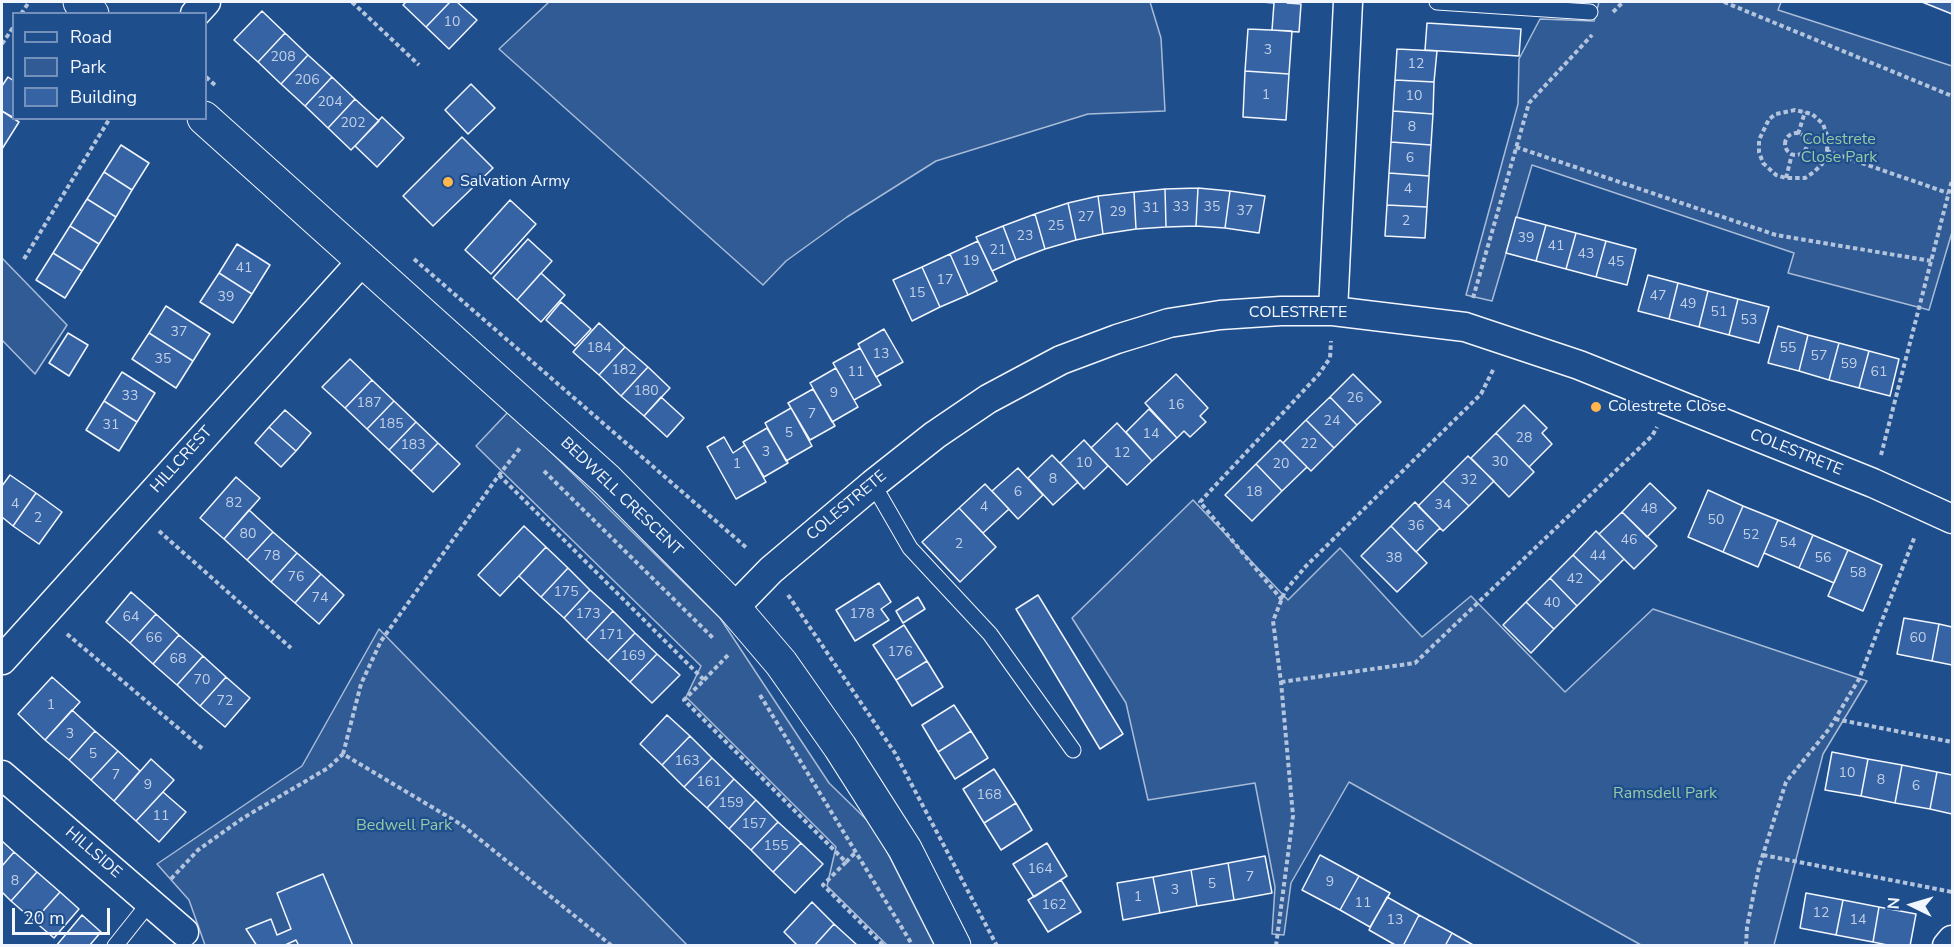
<!DOCTYPE html>
<html>
<head>
<meta charset="utf-8">
<style>
	body { margin:0 }
	#map { position:relative; width:1954px; height:947px; overflow:hidden; background:#1f4e8c; font-family:"Nunito Sans",sans-serif }
	canvas { display:block }
	.frame { position:absolute; inset:0; border:3px solid #f2f6ff; pointer-events:none }
	.legend { position:absolute; left:12px; top:12px; width:195px; height:108px; box-sizing:border-box; background:#1f4e8c; border:2px solid #7391ba; margin:0; padding:8px 10px; list-style:none; font-size:18px; color:#f2f6ff }
	.legend li { display:flex; align-items:center; gap:12px; height:30px }
	.legend b { width:30px; border:2px solid #7391ba }
	.north { position:absolute; left:1882px; top:875px; width:60px; height:60px; -webkit-text-stroke:4px #1f4e8c; paint-order:stroke; rotate:275deg; font-size:16px; font-weight:700; line-height:24px; text-align:center; color:#f2f6ff }
	.north::after { content:''; display:block; margin:auto; width:21px; height:27px; background:#f2f6ff; clip-path:polygon(50% 0,100% 100%,50% 72%,0 100%) }
	.scale { position:absolute; left:12px; top:908px; width:98px; height:27px; box-sizing:border-box; border:3px solid #f2f6ff; border-top:0; padding-left:8px; font-size:18px; line-height:21px; white-space:nowrap; color:#f2f6ff; -webkit-text-stroke:4px #1f4e8c; paint-order:stroke }
</style>
</head>
<body>
<div id="map">
<canvas width="1954" height="947"></canvas>
<div class="frame"></div>
<ul class="legend">
<li><b style="height:8px;background:#1f4e8c"></b>Road</li>
<li><b style="height:16px;background:#305b95"></b>Park</li>
<li><b style="height:16px;background:#3563a3"></b>Building</li>
</ul>
<div class="north">N</div>
<div class="scale">20 m</div>
</div>
<script>
const g = document.querySelector('canvas').getContext('2d');
g.lineJoin = 'round';
function fillPath(path, color) { g.fillStyle = color; g.fill(path, 'evenodd'); }
const poly = rows => new Path2D(rows.map(r => 'M' + r).join(''));
function stroke(path, color, width, dash) { g.strokeStyle = color; g.lineWidth = width; g.lineCap = dash ? 'butt' : 'round'; g.setLineDash(dash || []); g.stroke(path); }
function label(font, color, halo, rows, align = 'center') {
  g.font = font + ' "Nunito Sans",sans-serif'; g.lineWidth = 4.5; g.setLineDash([]); g.textBaseline = 'middle'; g.strokeStyle = halo; g.fillStyle = color; for (const [text, x, y, turn = 0] of rows) {
    g.save(); g.translate(x, y); g.rotate((+turn || 0) * Math.PI / 180); g.textAlign = isNaN(turn) ? turn : align; if (halo) g.strokeText(text, 0, 0); g.fillText(text, 0, 0); g.restore();
  }
}
const green = poly([
	[549,2,1150,2,1161,38,1165,111,1088,114,936,161,847,217,786,261,763,285,499,49,549,2],
	[1599,2,1781,2,1778,10,1952,66,1952,232,1929,310,1788,273,1794,253,1532,165,1492,301,1466,295,1518,104,1519,59,1540,19,1594,21,1599,2],
	[2,258,67,325,35,374,2,340,2,258],
	[509,411,720,618,829,783,870,823,884,846,934,945,887,945,827,886,836,847,686,697,701,666,476,446,509,411],
	[1193,500,1288,600,1340,548,1422,637,1471,596,1565,692,1653,609,1867,681,1823,754,1774,945,1641,945,1349,782,1291,883,1284,935,1272,934,1275,887,1255,783,1148,800,1126,703,1072,618,1193,500],
	[379,629,687,945,205,945,189,900,157,864,302,766,379,629]
]);
fillPath(green, '#305b95');
stroke(green, '#a8bbd7', 1.5);
const building = poly([
	[406,2,450,2,426,27,403,5,406,2],
	[450,2,457,2,477,20,449,49,426,27,450,2],
	[1262,2,1287,2,1287,3,1301,4,1299,32,1272,30,1274,3,1262,2],
	[1922,2,1952,2,1952,14,1922,2],
	[262,11,285,33,258,62,234,40,262,11],
	[1427,23,1521,29,1519,56,1425,50,1427,23],
	[1248,29,1292,31,1289,74,1245,71,1248,29],
	[285,33,308,55,281,84,258,62,285,33],
	[1397,49,1437,51,1434,82,1395,80,1397,49],
	[308,55,332,77,305,106,281,84,308,55],
	[1245,71,1289,74,1286,120,1243,117,1245,71],
	[8,77,14,81,14,118,2,111,2,86,8,77],
	[332,77,355,99,328,128,305,106,332,77],
	[1395,80,1434,82,1433,114,1393,111,1395,80],
	[471,84,495,108,468,134,445,110,471,84],
	[355,99,379,121,351,150,328,128,355,99],
	[2,111,19,122,2,149,2,111],
	[1393,111,1433,114,1431,145,1391,142,1393,111],
	[382,117,404,138,377,167,355,146,382,117],
	[462,137,493,168,433,226,403,196,462,137],
	[1391,142,1431,145,1429,176,1389,173,1391,142],
	[121,145,149,163,132,190,104,172,121,145],
	[104,172,132,190,116,217,87,199,104,172],
	[1389,173,1429,176,1427,207,1387,205,1389,173],
	[1198,188,1196,226,1166,227,1165,189,1198,188],
	[1198,188,1230,191,1225,228,1196,226,1198,188],
	[1165,189,1166,227,1136,229,1134,192,1165,189],
	[1230,191,1265,196,1259,233,1225,228,1230,191],
	[1134,192,1136,229,1103,234,1098,196,1134,192],
	[1098,196,1103,234,1076,240,1068,203,1098,196],
	[87,199,116,217,99,244,70,226,87,199],
	[510,200,536,224,491,274,465,250,510,200],
	[1068,203,1076,240,1045,249,1035,214,1068,203],
	[1387,205,1427,207,1425,238,1385,236,1387,205],
	[1035,214,1045,249,1016,260,1003,226,1035,214],
	[1516,217,1546,225,1536,261,1506,253,1516,217],
	[1546,225,1576,233,1566,269,1536,261,1546,225],
	[70,226,99,244,82,271,53,253,70,226],
	[1003,226,1016,260,992,271,976,237,1003,226],
	[1576,233,1606,241,1596,277,1566,269,1576,233],
	[528,239,552,261,517,300,493,278,528,239],
	[978,241,997,281,968,295,950,254,978,241],
	[1606,241,1636,249,1627,285,1596,277,1606,241],
	[237,244,270,265,252,294,219,273,237,244],
	[53,253,82,271,65,298,36,280,53,253],
	[950,254,968,295,940,307,922,267,950,254],
	[922,267,940,307,912,321,893,280,922,267],
	[219,273,252,294,233,323,200,302,219,273],
	[541,273,565,295,541,322,517,300,541,273],
	[1648,275,1678,283,1669,319,1638,311,1648,275],
	[1678,283,1708,291,1699,327,1669,319,1678,283],
	[1708,291,1738,299,1729,335,1699,327,1708,291],
	[1738,299,1769,307,1759,343,1729,335,1738,299],
	[561,302,591,329,575,346,546,320,561,302],
	[166,306,210,334,193,361,149,333,166,306],
	[599,323,625,347,599,375,573,352,599,323],
	[1778,326,1808,335,1799,371,1768,363,1778,326],
	[884,329,903,362,876,377,858,344,884,329],
	[68,333,88,345,69,376,49,363,68,333],
	[149,333,193,361,176,388,132,359,149,333],
	[1808,335,1839,343,1829,380,1799,371,1808,335],
	[1839,343,1869,351,1859,388,1829,380,1839,343],
	[625,347,648,367,621,396,599,375,625,347],
	[860,348,881,385,854,400,833,363,860,348],
	[1869,351,1899,359,1890,396,1859,388,1869,351],
	[350,359,372,380,345,408,322,387,350,359],
	[648,367,670,388,644,416,621,396,648,367],
	[836,368,858,407,832,422,810,383,836,368],
	[122,372,155,393,137,422,104,401,122,372],
	[1176,374,1208,408,1200,416,1206,422,1190,437,1184,431,1177,438,1145,403,1176,374],
	[1353,374,1381,402,1357,425,1330,397,1353,374],
	[372,380,394,401,367,429,345,408,372,380],
	[813,389,835,426,810,440,788,403,813,389],
	[661,397,684,418,667,437,644,416,661,397],
	[1330,397,1357,425,1334,448,1306,420,1330,397],
	[104,401,137,422,119,451,86,430,104,401],
	[394,401,416,422,389,450,367,429,394,401],
	[1524,405,1547,428,1542,433,1552,444,1529,467,1496,433,1524,405],
	[791,408,812,446,786,461,765,423,791,408],
	[1149,409,1177,438,1152,461,1126,432,1149,409],
	[285,410,311,433,296,451,269,427,285,410],
	[1306,420,1334,448,1311,471,1283,443,1306,420],
	[416,422,438,443,411,471,389,450,416,422],
	[1117,423,1152,461,1127,485,1091,448,1117,423],
	[269,427,296,451,281,467,255,443,269,427],
	[767,428,788,463,764,477,743,442,767,428],
	[1496,433,1534,472,1509,497,1471,458,1496,433],
	[724,437,733,453,745,445,766,482,736,499,707,447,724,437],
	[1084,440,1108,466,1084,489,1060,463,1084,440],
	[1280,440,1307,467,1282,491,1256,464,1280,440],
	[438,443,460,464,433,492,411,471,438,443],
	[1052,455,1078,482,1053,505,1028,478,1052,455],
	[1468,456,1494,481,1469,506,1443,481,1468,456],
	[1256,464,1282,491,1252,521,1225,495,1256,464],
	[1018,468,1043,495,1018,519,992,491,1018,468],
	[10,475,36,493,13,526,2,517,2,486,10,475],
	[236,477,260,498,224,539,200,518,236,477],
	[1443,481,1469,506,1443,531,1418,506,1443,481],
	[1650,483,1676,508,1647,537,1622,512,1650,483],
	[985,484,1009,509,983,533,959,508,985,484],
	[1708,490,1743,506,1723,552,1688,537,1708,490],
	[36,493,62,512,39,544,13,526,36,493],
	[1415,502,1440,528,1416,552,1391,526,1415,502],
	[1743,506,1778,520,1758,567,1723,552,1743,506],
	[959,508,996,547,960,582,922,542,959,508],
	[249,510,273,532,247,560,224,539,249,510],
	[1622,512,1657,546,1634,569,1599,534,1622,512],
	[1778,520,1813,535,1799,568,1764,553,1778,520],
	[524,526,546,547,500,596,478,575,524,526],
	[1391,526,1427,563,1397,592,1361,556,1391,526],
	[1596,531,1624,559,1601,582,1573,555,1596,531],
	[273,532,297,553,271,582,247,560,273,532],
	[1813,535,1848,550,1834,583,1799,568,1813,535],
	[546,547,568,568,541,597,519,576,546,547],
	[1848,550,1882,565,1863,611,1828,596,1848,550],
	[297,553,321,574,295,603,271,582,297,553],
	[1573,555,1601,582,1577,606,1550,578,1573,555],
	[568,568,590,590,564,618,541,597,568,568],
	[321,574,344,595,319,624,295,603,321,574],
	[1550,578,1577,606,1554,629,1526,602,1550,578],
	[879,583,891,602,881,609,889,620,855,641,836,610,879,583],
	[590,590,613,611,586,640,564,618,590,590],
	[131,592,156,614,130,643,106,622,131,592],
	[1038,595,1123,734,1100,749,1016,609,1038,595],
	[918,597,925,609,903,623,896,611,918,597],
	[1526,602,1554,629,1531,653,1503,625,1526,602],
	[613,611,635,633,608,661,586,640,613,611],
	[156,614,179,635,153,664,130,643,156,614],
	[1904,618,1939,624,1932,661,1897,654,1904,618],
	[1939,624,1952,627,1952,665,1932,661,1939,624],
	[904,625,927,661,896,680,873,645,904,625],
	[635,633,657,654,630,682,608,661,635,633],
	[179,635,203,656,177,685,153,664,179,635],
	[657,654,680,675,652,703,630,682,657,654],
	[203,656,226,677,200,706,177,685,203,656],
	[927,661,943,687,912,706,896,680,927,661],
	[52,677,80,702,45,740,18,714,52,677],
	[226,677,250,698,225,727,200,706,226,677],
	[954,705,971,731,938,752,922,725,954,705],
	[72,710,95,731,69,760,45,740,72,710],
	[667,715,690,736,662,765,640,744,667,715],
	[95,731,118,751,91,780,69,760,95,731],
	[971,731,988,758,955,779,938,752,971,731],
	[690,736,712,758,684,787,662,765,690,736],
	[118,751,140,771,114,801,91,780,118,751],
	[1832,752,1868,759,1861,796,1825,790,1832,752],
	[712,758,734,779,707,808,684,787,712,758],
	[151,759,174,780,136,821,114,801,151,759],
	[1868,759,1902,765,1895,803,1861,796,1868,759],
	[1902,765,1937,772,1930,809,1895,803,1902,765],
	[994,769,1016,803,984,823,963,789,994,769],
	[1937,772,1952,775,1952,814,1930,809,1937,772],
	[734,779,756,800,729,829,707,808,734,779],
	[163,792,186,812,159,842,136,821,163,792],
	[756,800,778,822,751,850,729,829,756,800],
	[1016,803,1032,830,1001,850,984,823,1016,803],
	[778,822,801,843,773,872,751,850,778,822],
	[2,841,14,852,2,866,2,841],
	[801,843,823,864,795,893,773,872,801,843],
	[1047,843,1067,876,1034,897,1013,864,1047,843],
	[14,852,37,872,11,901,2,892,2,866,14,852],
	[1320,855,1359,876,1340,910,1302,890,1320,855],
	[1265,856,1272,893,1234,900,1228,863,1265,856],
	[1228,863,1234,900,1197,906,1191,870,1228,863],
	[1191,870,1197,906,1160,913,1153,877,1191,870],
	[37,872,60,892,34,921,11,901,37,872],
	[323,874,353,946,299,946,296,940,283,946,257,946,246,929,271,919,277,935,291,929,277,893,323,874],
	[1359,876,1390,893,1370,927,1340,910,1359,876],
	[1153,877,1160,913,1123,920,1117,883,1153,877],
	[1061,880,1081,912,1048,932,1028,900,1061,880],
	[60,892,79,909,54,938,34,921,60,892],
	[1806,893,1843,900,1836,935,1800,928,1806,893],
	[1387,897,1419,915,1403,946,1397,946,1369,930,1387,897],
	[1843,900,1879,907,1873,942,1836,935,1843,900],
	[812,902,834,924,814,946,798,946,784,932,812,902],
	[1879,907,1916,914,1910,946,1892,946,1873,942,1879,907],
	[82,915,101,932,89,946,56,946,82,915],
	[1419,915,1452,933,1445,946,1403,946,1419,915],
	[834,924,857,945,814,946,834,924],
	[1452,933,1475,946,1445,946,1452,933]
]);
fillPath(building, '#3563a3');
stroke(building, '#f2f6ff', 1.5);
const service = poly([
	[1437,2,1590,12],
	[873,484,910,548,990,634,1073,750],
	[115,946,150,902]
]);
const minor = poly([
	[195,14,206,2],
	[1333,311,1348,2],
	[734,608,771,570,873,484,935,435,988,399,1061,360,1117,339,1169,323,1220,315,1281,311,1333,311,1465,327,1579,365,1873,483,1952,519],
	[2,660,363,260],
	[2,775,184,932],
	[1947,946,1952,940]
]);
const tertiary = poly([
	[80,2,92,14],
	[204,118,607,480,734,608,781,663,840,747,905,849,954,946]
]);
stroke(service, '#f2f6ff', 17);
stroke(minor, '#f2f6ff', 31);
stroke(tertiary, '#f2f6ff', 35);
stroke(poly([
	[352,2,419,65],
	[1724,2,1952,96],
	[1613,12,1623,2],
	[21,14,29,2],
	[2,44,14,26],
	[206,77,216,86],
	'1785 144a11 11 0 1 1 22 0a11 11 0 1 1-22 0Z',
	[1798,134,1805,112],
	[1516,147,1776,235,1931,261],
	[1827,151,1828,138,1823,124,1812,114,1795,110,1776,114,1769,119,1759,140,1759,152,1763,163,1776,175,1786,178,1805,178,1814,172,1822,164,1827,151,1948,193],
	[1786,178,1792,154],
	[24,259,110,118],
	[414,259,748,549],
	[1473,298,1529,103,1592,35],
	[1881,455,1952,180],
	[544,471,714,639],
	[499,475,704,680,684,700,846,862,823,885,884,946],
	[159,531,291,648],
	[788,595,895,753,997,946],
	[1282,600,1200,502,1319,374,1330,358,1331,341],
	[67,634,204,750],
	[704,680,729,654],
	[1281,682,1415,663,1652,436,1657,427],
	[760,695,913,946],
	[1835,719,1952,742],
	[343,754,361,684,381,641,499,475,520,448,522,449],
	[1763,855,1952,892],
	[846,862,856,852],
	[171,879,198,850,243,818,328,768,343,754,462,825,612,946],
	[1276,946,1293,816,1281,682,1273,621,1285,591,1306,566,1481,394,1494,368],
	[1746,946,1747,927,1759,867,1786,782,1829,729,1859,679,1915,536]
]), '#b3c4dc', 4, [4.5, 3]);
stroke(service, '#1f4e8c', 15);
stroke(minor, '#1f4e8c', 28);
stroke(tertiary, '#1f4e8c', 33);
for (const [x, y, r, color] of [
	[448,182,6,"#ffb74d"],
	[1596,407,6,"#ffb74d"]
]) { const dot = new Path2D(); dot.arc(x, y, r, 0, 2 * Math.PI); g.fillStyle = color; g.fill(dot); stroke(dot, '#1f4e8c', 2); }
label('14px', '#c3d1e8', null, [
	["10",452,23],
	["3",1268,51],
	["208",283,58],
	["12",1416,65],
	["206",307,81],
	["1",1266,96],
	["10",1414,97],
	["204",330,103],
	["202",353,124],
	["8",1412,128],
	["6",1410,159],
	["4",1408,190],
	["33",1181,208],
	["35",1212,208],
	["31",1151,209],
	["37",1245,212],
	["29",1118,213],
	["27",1086,218],
	["2",1406,222],
	["25",1056,227],
	["23",1025,237],
	["39",1526,239],
	["41",1556,247],
	["21",998,251],
	["43",1586,255],
	["19",971,262],
	["45",1616,263],
	["41",244,269],
	["17",945,281],
	["15",917,294],
	["47",1658,297],
	["39",226,298],
	["49",1688,305],
	["51",1719,313],
	["53",1749,321],
	["37",179,333],
	["184",599,349],
	["55",1788,349],
	["13",881,355],
	["57",1819,357],
	["35",163,360],
	["59",1849,365],
	["182",624,371],
	["11",856,373],
	["61",1879,373],
	["180",646,392],
	["9",834,394],
	["33",130,397],
	["26",1355,399],
	["187",369,404],
	["16",1176,406],
	["7",812,415],
	["24",1332,422],
	["185",391,425],
	["31",111,426],
	["5",789,434],
	["14",1151,435],
	["28",1524,439],
	["22",1309,445],
	["183",413,446],
	["3",766,453],
	["12",1122,454],
	["30",1500,463],
	["10",1084,464],
	["1",737,465],
	["20",1281,465],
	["8",1053,480],
	["32",1469,481],
	["6",1018,493],
	["18",1254,493],
	["82",234,504],
	["4",15,505],
	["34",1443,506],
	["4",984,508],
	["48",1649,510],
	["2",38,519],
	["50",1716,521],
	["36",1416,527],
	["80",248,535],
	["52",1751,536],
	["46",1629,541],
	["54",1788,544],
	["2",959,545],
	["78",272,557],
	["44",1598,557],
	["38",1394,559],
	["56",1823,559],
	["58",1858,574],
	["76",296,578],
	["42",1575,580],
	["175",566,593],
	["74",320,599],
	["40",1552,604],
	["173",588,615],
	["178",862,615],
	["64",131,618],
	["171",611,636],
	["66",154,639],
	["60",1918,639],
	["176",900,653],
	["169",633,657],
	["68",178,660],
	["70",202,681],
	["72",225,702],
	["1",51,706],
	["3",70,735],
	["5",93,755],
	["163",687,762],
	["10",1847,774],
	["7",116,776],
	["8",1881,781],
	["161",709,783],
	["9",148,786],
	["6",1916,787],
	["168",989,796],
	["159",731,804],
	["11",161,817],
	["157",754,825],
	["155",776,847],
	["164",1040,870],
	["7",1250,878],
	["8",15,882],
	["9",1330,883],
	["5",1212,885],
	["3",1175,891],
	["1",1138,898],
	["11",1363,904],
	["162",1054,906],
	["12",1821,914],
	["13",1395,921],
	["14",1858,921]
]);
label('16px', '#97c8a6', '#1f4e8c', [
	["Colestrete",1839,140],
	["Close Park",1839,158],
	["Ramsdell Park",1665,794],
	["Bedwell Park",404,826]
]);
label('16px', '#f2f6ff', '#1f4e8c', [
	["Salvation Army",460,182],
	["Colestrete Close",1608,407]
], 'left');
label('16px', '#f2f6ff', '#1f4e8c', [
	["COLESTRETE",1298,313],
	["COLESTRETE",1796,453,22],
	["HILLCREST",182,460,-48],
	["BEDWELL CRESCENT",621,497,44],
	["COLESTRETE",847,506,-40],
	["HILLSIDE",93,853,41]
]);
</script>
</body>
</html>
